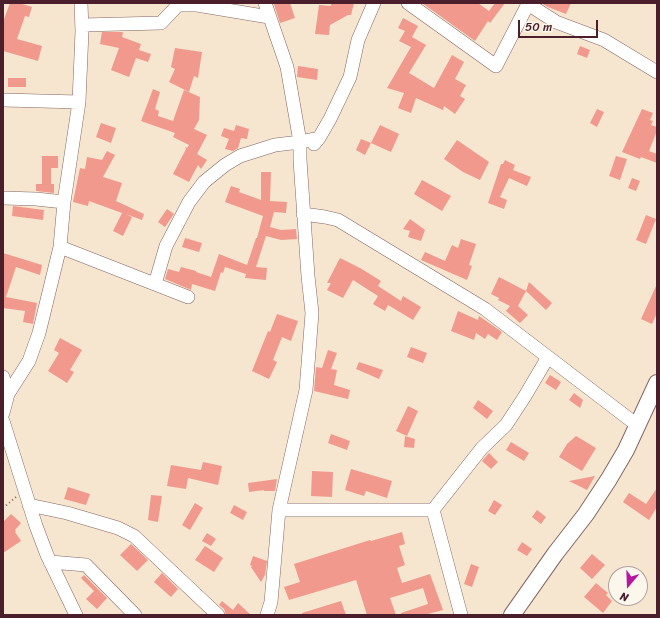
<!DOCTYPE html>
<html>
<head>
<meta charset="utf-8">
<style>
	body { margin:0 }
	#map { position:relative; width:660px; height:618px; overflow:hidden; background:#f6e6cf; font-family:Sriracha,sans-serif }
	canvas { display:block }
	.frame { position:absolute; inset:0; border:4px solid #4a1f2b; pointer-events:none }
	.north { position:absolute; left:608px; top:566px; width:40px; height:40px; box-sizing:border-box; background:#fbf7ec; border:1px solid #b4a19f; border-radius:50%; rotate:199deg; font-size:11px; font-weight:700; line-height:16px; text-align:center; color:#4a1f2b }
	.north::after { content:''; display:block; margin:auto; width:14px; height:18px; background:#b5179e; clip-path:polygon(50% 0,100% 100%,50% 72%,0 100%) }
	.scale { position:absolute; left:518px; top:20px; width:80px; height:18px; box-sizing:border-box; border:2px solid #4a1f2b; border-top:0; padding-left:5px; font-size:12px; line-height:14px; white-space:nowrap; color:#4a1f2b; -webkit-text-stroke:3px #fbf7ec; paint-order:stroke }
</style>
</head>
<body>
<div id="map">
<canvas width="660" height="618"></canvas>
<div class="frame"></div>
<div class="north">N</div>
<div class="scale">50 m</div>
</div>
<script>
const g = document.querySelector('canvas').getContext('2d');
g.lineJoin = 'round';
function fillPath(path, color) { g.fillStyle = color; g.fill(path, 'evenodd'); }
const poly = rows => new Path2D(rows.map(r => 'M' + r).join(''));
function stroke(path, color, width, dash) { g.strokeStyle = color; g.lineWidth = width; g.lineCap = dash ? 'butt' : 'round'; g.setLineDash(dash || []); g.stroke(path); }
fillPath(poly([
	[10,3,19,3,32,7,29,17,25,16,17,39,42,46,38,61,3,51,3,22],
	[277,3,290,3,295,18,280,23,274,4],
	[331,3,354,3,351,15,348,15,330,25,329,35,315,34,319,5,331,6],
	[422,3,478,3,489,11,495,3,505,3,490,23,488,21,475,41],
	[541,3,571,3,566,14,548,7],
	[403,18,418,26,412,37,426,45,409,73,434,88,452,55,464,62,455,79,466,85,460,96,465,99,455,114,444,106,443,110,416,98,411,113,398,108,404,93,387,88,411,47,399,41,405,31,398,28],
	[102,32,123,32,122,37,141,44,139,50,151,54,148,62,136,58,129,77,111,70,119,48,100,44],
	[580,46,590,50,587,58,577,54],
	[175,48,202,52,198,78,194,76,189,92,169,82,175,69,171,67],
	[298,66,318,69,317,80,297,77],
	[8,78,26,78,26,87,8,87],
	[153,89,160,92,155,109,159,111,158,116,173,121,184,90,200,97,199,120,194,129,207,135,197,154,207,160,201,169,198,165,189,182,173,174,186,149,185,147,187,148,189,145,173,137,175,133,141,121],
	[597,109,604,112,597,127,590,123],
	[642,109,653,113,650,120,653,121,651,125,657,127,657,131,649,151,657,154,657,163,641,157,640,159,622,152],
	[101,123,116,128,111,143,96,137],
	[236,125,249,129,247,139,241,138,238,148,233,151,225,149,229,139,221,136,224,128,234,131],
	[380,125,399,134,391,152,371,143],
	[361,139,371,143,365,155,356,150],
	[457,140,489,162,480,180,463,172,444,159],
	[107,151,115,155,103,177,122,183,116,201,144,214,142,220,126,214,132,217,123,236,113,231,122,213,89,201,88,206,73,202,80,168,85,169,87,157,102,160],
	[42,156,58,156,58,168,51,168,51,184,54,184,54,193,36,191,36,184,42,184],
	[616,156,627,159,620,180,609,176],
	[505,160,515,165,513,170,531,177,527,186,509,178,500,197,507,200,504,209,488,203,501,164,503,164],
	[261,172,271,172,270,201,287,202,286,213,274,212,270,227,281,230,296,229,297,239,281,240,266,236,256,267,267,268,266,280,245,278,246,274,225,267,223,273,221,272,215,291,192,284,191,290,165,279,168,269,179,272,181,267,196,271,196,272,211,277,219,254,247,265,256,238,257,238,263,216,225,202,231,186,240,189,239,192,261,200],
	[632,178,640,181,636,191,628,188],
	[422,180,451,196,442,211,414,194],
	[13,206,44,210,43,220,12,216],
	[167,209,174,214,165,227,158,222],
	[646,215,656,219,646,244,636,240],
	[410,219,425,230,421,241,408,237,410,231,403,229],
	[185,238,202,243,199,252,182,247],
	[461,239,476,244,469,265,472,266,467,280,421,260,425,252,445,261,452,245,458,248],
	[3,253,42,265,40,275,16,267,6,297,37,303,33,324,23,322,25,311,3,308],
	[340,258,360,268,381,281,378,286,401,301,403,296,421,307,413,320,388,305,385,311,373,304,378,296,353,280,343,298,327,290,331,283,327,283],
	[499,277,526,291,518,306,528,315,520,323,506,311,510,306,498,300,499,298,491,294],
	[529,282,552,303,546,310,526,291],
	[657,284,657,313,652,324,641,319],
	[458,311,478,320,479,316,502,332,497,340,488,334,485,339,476,333,474,340,451,331],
	[277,314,298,321,291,341,282,337,273,360,277,362,269,379,252,371,268,331,270,332],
	[60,338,82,350,70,370,74,372,67,383,48,371,59,353,54,350],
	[411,347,427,353,423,363,407,357],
	[328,350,337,353,331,369,337,370,334,385,350,390,348,399,314,391,316,367,322,368],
	[359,362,383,370,379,379,356,369],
	[550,375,561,382,556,390,545,383],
	[574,393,583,400,580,408,569,400],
	[478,400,493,411,487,419,473,408],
	[408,406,418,411,407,436,396,431],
	[331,434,350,441,347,450,328,443],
	[405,436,415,439,414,448,404,447],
	[576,436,596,448,582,471,559,457,567,444],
	[511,442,529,453,524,461,506,450],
	[489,453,498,462,491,469,482,461],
	[203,462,222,466,218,485,188,478,186,489,167,486,171,465,201,470],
	[351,469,392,481,387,498,366,491,364,496,345,490],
	[312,471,333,472,332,497,311,496],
	[595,476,587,490,569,481],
	[277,479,275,491,264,491,264,490,249,492,248,483],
	[68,487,90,494,86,505,64,499],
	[657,488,657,507,649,520,623,502,629,493,646,504],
	[151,495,162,496,158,522,148,520],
	[494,500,502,505,495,515,488,511],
	[195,503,203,508,190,530,182,525],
	[234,505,247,512,243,520,230,513],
	[537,510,546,517,541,524,532,517],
	[11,514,21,523,15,530,16,531,15,532,21,541,3,553,3,522],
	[402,532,405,544,399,546,405,565,397,568,402,583,430,574,443,610,424,615,401,615,401,613,428,604,423,588,390,598,396,615,367,615,356,580,289,600,284,587,300,582,294,564,370,540,371,541],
	[207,533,216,539,211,546,202,541],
	[522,542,532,549,527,556,517,550],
	[131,544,148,560,137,571,120,555],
	[205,546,223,558,214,572,195,560],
	[592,554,605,565,592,579,580,568],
	[253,556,267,561,265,575,261,582,251,567,252,566,250,565],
	[471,564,479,567,472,587,464,584],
	[162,573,178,589,171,597,154,582],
	[84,575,107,598,97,609,86,599,94,591,81,578],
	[596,583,608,593,606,595,612,601,603,613,584,597],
	[222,601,233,610,238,603,251,615,226,615,224,609,219,605],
	[341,601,346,615,302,615,302,613]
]), '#f2998e');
const minor = poly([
	[265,3,287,67,300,142,300,160,308,276,312,313,306,390,279,510,271,602,267,615],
	[408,3,496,66,528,4,556,22,604,40,657,72],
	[82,25,161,23,178,5,197,5,269,17],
	[3,100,79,102],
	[314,144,319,138,330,119,350,77,358,40,374,3],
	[3,198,36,199,64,202],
	[303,214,325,217,338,220,485,309,637,425],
	[60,247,188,297],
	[155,284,166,246,189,202,204,182,225,165,240,156,275,145,300,142,319,138],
	[3,377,8,394,3,413],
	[8,394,29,361,39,333,60,247,64,202,79,102,82,31,81,3],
	[3,421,36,526,47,555,76,615],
	[29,505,67,513,118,528,134,536,218,615],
	[279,510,433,510],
	[433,510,482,448,506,425,525,396,548,357],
	[433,510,461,615],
	[50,562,86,565,135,615]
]);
const tertiary = poly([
	[512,615,555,554,586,514,609,479,626,450,657,383]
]);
stroke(minor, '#866564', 14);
stroke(tertiary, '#866564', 18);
stroke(poly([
	[3,508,16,497]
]), '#866564', 2, [1, 3]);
stroke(minor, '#fff', 13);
stroke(tertiary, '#fff', 16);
</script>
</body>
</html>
